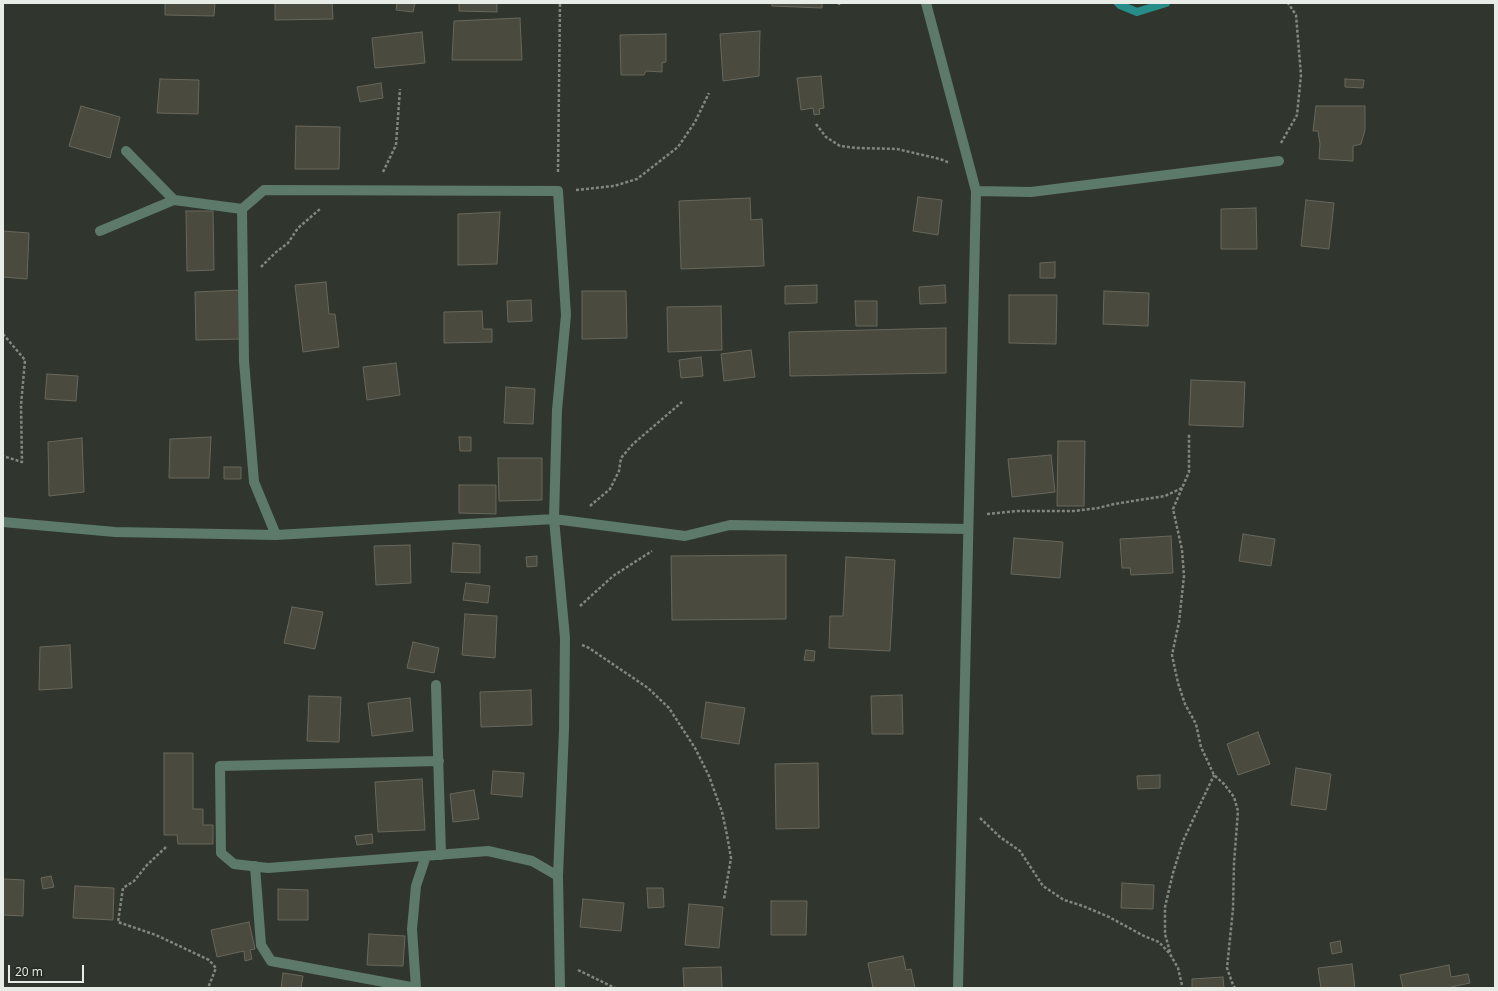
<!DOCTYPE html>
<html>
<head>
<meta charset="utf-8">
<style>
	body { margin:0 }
	#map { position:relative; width:1498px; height:991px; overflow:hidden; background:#30362d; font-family:"Open Sans",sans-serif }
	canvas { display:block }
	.frame { position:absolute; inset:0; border:4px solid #e8ece6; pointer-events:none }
	.scale { position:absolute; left:8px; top:965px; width:76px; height:18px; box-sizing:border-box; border:2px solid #e8ece6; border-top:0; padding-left:5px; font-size:12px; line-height:14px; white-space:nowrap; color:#e8ece6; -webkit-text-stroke:3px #262c23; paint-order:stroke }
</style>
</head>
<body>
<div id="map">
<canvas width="1498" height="991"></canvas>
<div class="frame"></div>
<div class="scale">20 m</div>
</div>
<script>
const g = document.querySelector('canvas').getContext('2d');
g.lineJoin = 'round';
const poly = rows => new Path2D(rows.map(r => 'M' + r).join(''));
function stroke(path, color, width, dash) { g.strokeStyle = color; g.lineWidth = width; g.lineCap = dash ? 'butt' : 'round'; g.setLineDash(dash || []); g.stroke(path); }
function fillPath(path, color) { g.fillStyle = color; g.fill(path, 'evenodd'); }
stroke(poly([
	[1118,3,1120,5,1137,12,1166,3]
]), '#278d88', 8);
const building = poly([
	[165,3,215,3,214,16,165,15,165,3],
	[275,3,332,3,333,19,275,20,275,3],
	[397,3,415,3,413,12,396,10,397,3],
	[459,3,497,3,497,12,459,11,459,3],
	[772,3,822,3,822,8,772,6,772,3],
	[520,18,522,60,452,60,454,21,520,18],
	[760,31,759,76,723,81,720,34,760,31],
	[422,32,425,63,375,68,372,38,422,32],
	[666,34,666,62,662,63,662,72,646,71,644,75,621,75,620,35,666,34],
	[821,76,824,108,819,109,820,114,814,115,813,108,801,110,797,78,821,76],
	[160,79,199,80,198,114,157,113,160,79],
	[1345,79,1364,80,1363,88,1345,87,1345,79],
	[381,83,383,98,360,102,357,87,381,83],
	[81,106,120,117,110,158,69,146,81,106],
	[1316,106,1365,106,1365,130,1361,144,1353,146,1353,161,1319,159,1320,144,1318,131,1313,131,1316,106],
	[296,126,340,127,339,169,295,169,296,126],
	[918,197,942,200,938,235,913,231,918,197],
	[750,198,751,220,762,219,764,266,681,269,679,201,750,198],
	[1306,200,1334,203,1329,249,1301,246,1306,200],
	[1256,208,1257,249,1221,249,1221,209,1256,208],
	[186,211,213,211,214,270,187,271,186,211],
	[500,212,497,264,458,265,458,214,500,212],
	[3,231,29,233,27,279,3,277,3,231],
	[1055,262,1055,278,1040,278,1040,263,1055,262],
	[326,282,329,314,335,314,339,347,303,352,295,285,326,282],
	[817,285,817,303,785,304,785,286,817,285],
	[945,285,946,303,920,304,919,287,945,285],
	[241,290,241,339,196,340,195,292,241,290],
	[582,291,626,291,627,338,582,339,582,291],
	[1104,291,1149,293,1148,326,1103,324,1104,291],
	[1009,295,1057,295,1056,344,1009,343,1009,295],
	[531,300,532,321,508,322,507,301,531,300],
	[855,301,877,301,877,326,856,326,855,301],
	[721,306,722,350,668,352,667,307,721,306],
	[482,311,483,329,492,329,492,342,444,343,444,312,482,311],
	[946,328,946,373,790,376,789,332,946,328],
	[751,350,755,377,724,381,721,354,751,350],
	[701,357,703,376,681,378,679,360,701,357],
	[396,363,400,395,367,400,363,367,396,363],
	[47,374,78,376,76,401,45,399,47,374],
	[1191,380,1245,382,1243,427,1189,425,1191,380],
	[506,387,535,389,533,424,504,423,506,387],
	[211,437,209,478,169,478,170,439,211,437],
	[459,437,471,437,471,451,460,451,459,437],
	[82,438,84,492,49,496,48,442,82,438],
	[1058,441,1085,441,1084,506,1057,506,1058,441],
	[1051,455,1055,492,1012,497,1008,459,1051,455],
	[498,458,542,458,542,500,499,501,498,458],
	[224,467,241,467,241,479,224,479,224,467],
	[459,485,496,485,496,514,459,513,459,485],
	[1243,534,1275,539,1271,566,1239,561,1243,534],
	[1171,536,1173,573,1131,575,1130,568,1122,568,1120,539,1171,536],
	[1014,538,1063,542,1060,578,1011,574,1014,538],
	[453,543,480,545,480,573,451,572,453,543],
	[410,545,411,583,376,585,374,546,410,545],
	[786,555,786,619,672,620,671,556,786,555],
	[537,556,537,566,527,567,526,557,537,556],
	[846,557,895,560,890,651,829,648,830,616,843,616,846,557],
	[466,583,490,586,488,603,463,600,466,583],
	[292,607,323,612,315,649,284,643,292,607],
	[465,614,497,616,495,658,462,655,465,614],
	[413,642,439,648,434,673,407,668,413,642],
	[70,645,72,688,39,690,40,647,70,645],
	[806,650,815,651,814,661,804,660,806,650],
	[531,690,532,725,481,727,480,692,531,690],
	[902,695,903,734,872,734,871,696,902,695],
	[309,696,341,697,339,742,307,741,309,696],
	[410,698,413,731,372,736,368,703,410,698],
	[706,702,745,708,739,744,701,738,706,702],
	[1258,732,1270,764,1238,775,1227,744,1258,732],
	[164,753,193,753,193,809,203,809,203,825,213,825,213,844,178,844,177,835,164,835,164,753],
	[818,763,819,828,776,829,775,764,818,763],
	[1296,768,1331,774,1326,810,1291,805,1296,768],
	[493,771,524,773,522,797,491,794,493,771],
	[1160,775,1160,788,1138,789,1137,776,1160,775],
	[422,779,425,830,378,832,375,782,422,779],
	[474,790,479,819,453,822,450,794,474,790],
	[372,834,373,843,357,845,355,836,372,834],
	[51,876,54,887,43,889,41,878,51,876],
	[3,879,24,880,23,916,3,915,3,879],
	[1122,883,1154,885,1153,909,1121,908,1122,883],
	[75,886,114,888,113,920,73,918,75,886],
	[647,888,663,888,664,907,648,908,647,888],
	[278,889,308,890,308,920,278,920,278,889],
	[583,899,624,903,621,931,580,927,583,899],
	[771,901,807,901,806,935,771,935,771,901],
	[689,904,723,907,719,948,685,945,689,904],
	[249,922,255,949,250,950,252,959,245,961,244,951,217,957,211,930,249,922],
	[369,934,405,936,403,966,367,965,369,934],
	[1340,941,1342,952,1332,954,1330,943,1340,941],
	[903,956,906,970,911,969,915,988,873,988,868,963,903,956],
	[1352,964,1355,988,1321,988,1318,968,1352,964],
	[1449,965,1451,977,1468,974,1470,983,1451,987,1451,988,1403,988,1400,975,1449,965],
	[721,967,722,988,684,988,683,968,721,967],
	[283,973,303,976,301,988,281,988,283,973],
	[1223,977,1224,988,1192,988,1192,979,1223,977]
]);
fillPath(building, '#4b4a3f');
stroke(building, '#68675c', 1);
stroke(poly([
	[839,5,839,3],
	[816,124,826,137,840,146,857,148,897,149,940,159,950,163],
	[1281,143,1297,115,1301,75,1296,15,1288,3],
	[383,172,396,145,400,89],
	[558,172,560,3],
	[576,190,614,186,637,179,678,147,695,122,709,93],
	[261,267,275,253,288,243,298,228,320,209],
	[3,334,25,360,21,405,22,462,3,456],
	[1182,488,1173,509,1182,550,1184,576,1179,622,1172,655,1178,683,1185,704,1196,724,1201,747,1214,775,1224,784,1234,797,1238,811,1234,863,1233,909,1227,968,1233,985,1235,988],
	[590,506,610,489,619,471,621,458,633,444,682,402],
	[987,514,1018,511,1074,511,1098,508,1114,504,1165,496,1182,488,1189,472,1189,434],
	[580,606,613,576,652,551],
	[582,645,589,648,648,688,669,708,695,748,709,776,722,812,727,835,731,858,724,899],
	[980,818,1000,837,1020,851,1043,886,1064,900,1083,906,1109,917,1144,936,1159,942,1170,954,1178,968,1182,985],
	[166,847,147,865,134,881,123,888,118,922,156,935,209,960,216,968,208,988],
	[1170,952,1165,934,1165,907,1173,873,1183,841,1214,775],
	[578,970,615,988]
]), '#81867e', 2.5, [3, 2]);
stroke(poly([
	[926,3,976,191,958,988],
	[126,151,174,200,242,209,264,190,558,191,566,315,557,410,554,519,565,638,564,729,558,876,560,988],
	[976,191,1031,192,1279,161],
	[242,209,244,361,254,482,276,535],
	[100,231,174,200],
	[3,522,115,532,276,535,554,519,685,536,730,525,968,529],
	[436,685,441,855],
	[439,761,220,766,221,853,234,864,268,868,488,851,532,861,558,876],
	[255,866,261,945,271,961,416,988],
	[416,988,412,929,416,886,426,856]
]), '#5c796a', 10);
</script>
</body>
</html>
